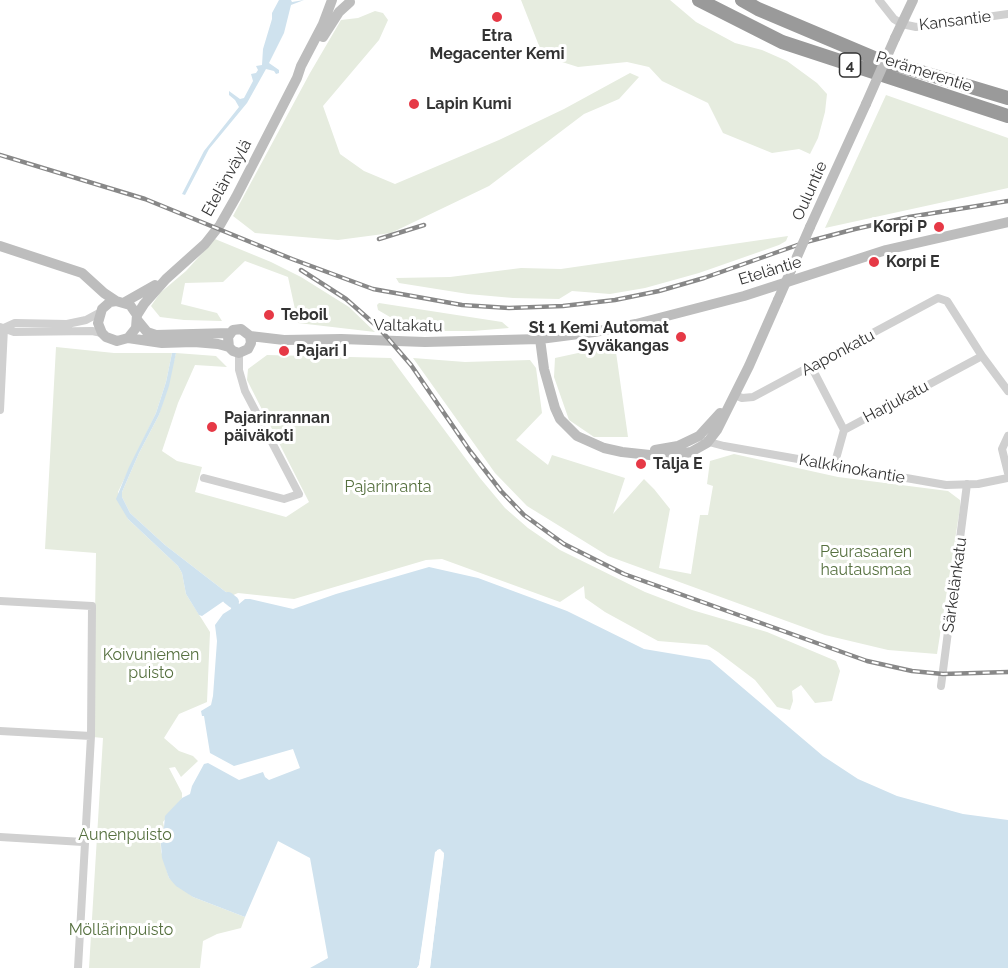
<!DOCTYPE html>
<html>
<head>
<meta charset="utf-8">
<style>
	body { margin:0 }
	canvas { display:block; background:#fff }
</style>
</head>
<body>
<canvas width="1008" height="968"></canvas>
<script>
const g = document.querySelector('canvas').getContext('2d');
g.lineJoin = 'round';
function fillPath(path, color) { g.fillStyle = color; g.fill(path, 'evenodd'); }
const poly = rows => new Path2D(rows.map(r => 'M' + r).join(''));
function stroke(path, color, width, dash) { g.strokeStyle = color; g.lineWidth = width; g.lineCap = dash ? 'butt' : 'round'; g.setLineDash(dash || []); g.stroke(path); }
function label(font, color, halo, rows, align = 'center') {
  g.font = font + ' Raleway,sans-serif'; g.lineWidth = 6; g.setLineDash([]); g.textBaseline = 'middle'; g.strokeStyle = halo; g.fillStyle = color; for (const [text, x, y, turn = 0] of rows) {
    g.save(); g.translate(x, y); g.rotate((+turn || 0) * Math.PI / 180); g.textAlign = isNaN(turn) ? turn : align; if (halo) g.strokeText(text, 0, 0); g.fillText(text, 0, 0); g.restore();
  }
}
fillPath(poly([
	[521,0,670,0,696,22,735,43,762,50,787,61,817,83,827,94,825,112,818,138,810,154,799,149,772,153,723,133,708,103,662,81,649,67,627,62,578,67,543,56],
	[375,11,383,13,388,20,379,40,323,106,340,154,364,171,395,184,499,140,564,109,630,73,639,77,619,99,584,114,489,186,391,233,338,240,255,233,233,216,310,73,341,20,358,18],
	[886,95,1008,138,1008,188,825,228],
	[788,236,786,241,779,245,699,273,645,288,610,294,572,291,559,299,513,298,468,294,399,283,396,278,450,277,521,268,561,269],
	[215,239,271,262,301,277,349,307,375,332,298,323,288,277,245,261,223,282,185,283,181,304,217,313,222,321,184,320,160,317,151,306,160,293,186,271],
	[379,303,502,322,509,328,473,331,424,331,408,325,402,319,393,316,390,317,378,310,377,305],
	[615,345,628,437,594,437,569,420,554,377,555,358],
	[56,347,114,353,172,353,166,382,156,413,118,492,128,519,178,566,182,573,186,594,210,632,207,702,179,714,164,738,179,751,193,756,198,761,181,777,175,767,169,768,182,793,182,798,163,822,164,827,160,832,161,851,169,878,193,897,245,917,241,928,217,934,203,941,200,968,89,968,103,738,93,737,96,553,45,549],
	[176,353,216,356,227,367,195,365,178,403,162,451,177,461,202,467,195,492,286,517,309,502,247,380,248,369,267,355,391,358,480,478,505,508,528,528,560,550,645,592,692,610,767,632,836,661,840,671,832,701,815,703,801,685,792,691,793,701,790,710,777,707,755,680,718,652,707,645,658,641,605,612,585,598,584,586,560,602,442,559,426,560,294,599,238,593,231,596,165,545,130,513,122,497,122,492,139,453,159,415],
	[413,358,465,362,530,360,536,368,542,413,516,440,548,465,552,455,625,478,613,514,644,479,654,489,670,509,659,568,691,574,700,515,708,515,713,486,707,484,710,461,734,454,838,477,948,491,960,500,960,508,937,654,888,650,825,635,608,556,527,506,495,473]
]), '#e6ecdf');
fillPath(poly([
	[279,0,291,0,292,2,304,0,291,5,284,33,269,63,279,70,279,73,276,74,274,71,266,69,247,103,209,149,185,195,182,194,204,151,239,107,235,100,229,95,229,91,240,99,244,98,253,81,251,74,256,73,258,70,256,66,262,65,263,49,272,19,272,13],
	[172,353,176,353,169,386,159,415,139,453,122,492,122,497,130,513,165,545,231,596,202,616,199,615,186,594,182,573,178,566,128,519,116,499,129,467,156,413,166,382],
	[429,567,478,578,567,611,644,649,710,660,823,756,858,779,897,796,963,814,1008,820,1008,968,430,968,444,853,440,849,437,850,419,965,417,968,310,968,328,958,310,858,278,841,245,917,193,897,176,886,169,878,162,858,160,832,164,827,165,816,182,798,190,794,192,786,204,764,208,763,239,780,263,772,265,777,269,780,300,768,293,749,234,766,210,753,204,716,202,716,201,711,211,705,213,696,217,641,215,625,223,614,231,609,232,602,234,601,239,604,245,599,250,599,293,609,336,594]
]), '#cfe2ee');
fillPath(poly([
	[440,849,444,855,430,968,427,968,441,855,439,852,438,854,422,966,421,968,417,968,419,965,435,852]
]), '#fff');
stroke(poly([
	[228,598,233,602]
]), '#cfe2ee', 12);
stroke(poly([
	[879,0,894,19,902,24,916,27,1008,14],
	[0,327,14,332,92,331,102,333],
	[4,328,15,323,67,324,86,320,99,313],
	[812,368,844,430],
	[735,395,742,398,753,397,938,298,947,301,982,356,1008,391],
	[0,410,4,328],
	[1008,436,1002,449,1008,473],
	[705,441,724,446,946,485,978,484,1008,478],
	[834,466,844,430,982,356],
	[204,478,284,499,299,494,245,391,239,370,239,353],
	[0,601,92,606,91,736,78,968],
	[941,686,967,484],
	[0,731,91,736],
	[0,837,83,842]
]), '#d0d0d0', 8);
stroke(poly([
	[323,37,339,12,350,2],
	[895,38,913,0],
	[810,227,866,104],
	[0,246,82,273,104,293,116,301,130,305,137,315,136,328,128,338,117,341,106,337,102,333,98,323,102,309,110,302,116,301],
	[125,302,155,285],
	[137,315,144,304,166,279,205,244,220,225,236,197,297,78,301,66,323,24,332,0],
	[138,321,147,332,156,335,230,333],
	[250,336,284,340,341,339,425,342,540,339,594,332,636,324,744,296,886,250,1008,222],
	[128,338,162,343,194,342,218,344,229,347,233,351,239,353,248,349,251,343,250,336,241,329,233,330,228,337,229,347],
	[540,339,544,369,555,408,560,419,577,436,604,448,622,452,659,456,675,455,691,452,707,443,717,430,749,366,778,300],
	[655,450,678,446,699,436,720,413]
]), '#bdbdbd', 10);
stroke(poly([
	[699,0,782,42,1008,116],
	[742,0,758,9,874,58,1008,98]
]), '#9a9a9a', 14);
const rail = poly([
	[0,155,145,199,292,259,373,289,462,305,509,308,563,306,615,300,659,291,704,278,806,242,855,229,909,217,1008,201],
	[379,239,424,225],
	[301,270,346,299,379,328,411,365,470,451,501,491,524,515,564,544,624,574,867,661,912,671,943,674,1008,672]
]);
stroke(rail, '#888', 4.5);
stroke(rail, '#fff', 2, [7]);
stroke(poly([
	[866,104,895,38],
	[778,300,810,227]
]), '#bdbdbd', 10);
for (const [x, y, r, color] of [
	[497,17,6,"#e63946"],
	[414,104,6,"#e63946"],
	[939,227,6,"#e63946"],
	[874,262,6,"#e63946"],
	[269,315,6,"#e63946"],
	[681,337,6,"#e63946"],
	[284,351,6,"#e63946"],
	[212,427,6,"#e63946"],
	[641,464,6,"#e63946"]
]) { const dot = new Path2D(); dot.arc(x, y, r, 0, 2 * Math.PI); g.fillStyle = color; g.fill(dot); stroke(dot, '#fff', 2); }
for (const [x, y, w] of [
	[850,65,21]
]) { const box = new Path2D(); box.roundRect(x - w / 2, y - 12, w, 24, 4.5); g.fillStyle = '#fff'; g.fill(box); stroke(box, '#333', 1.5); }
label('bold 15px', '#333', null, [
	["4",850,65]
]);
label('16px', '#333', '#fff', [
	["Kansantie",955,21,-7],
	["Perämerentie",924,72,18],
	["Etelänväylä",227,178,-61],
	["Ouluntie",810,191,-66],
	["Eteläntie",770,271,-17],
	["Valtakatu",408,326,1],
	["Aaponkatu",838,353,-28],
	["Harjukatu",896,402,-28],
	["Kalkkinokantie",852,469,10],
	["Särkelänkatu",955,585,-82]
]);
label('bold 16px', '#333', '#fff', [
	["Etra",497,36,"center"],
	["Megacenter Kemi",497,54,"center"],
	["Lapin Kumi",426,104],
	["Korpi P",927,227,"right"],
	["Korpi E",886,262],
	["Teboil",281,315],
	["St 1 Kemi Automat",669,328,"right"],
	["Syväkangas",669,346,"right"],
	["Pajari I",296,351],
	["Pajarinrannan",224,418],
	["päiväkoti",224,436],
	["Talja E",653,464]
], 'left');
label('16px', '#56703f', '#fff', [
	["Pajarinranta",388,487],
	["Peurasaaren",866,552],
	["hautausmaa",866,570],
	["Koivuniemen",151,655],
	["puisto",151,673],
	["Aunenpuisto",125,835],
	["Möllärinpuisto",121,930]
]);
</script>
</body>
</html>
